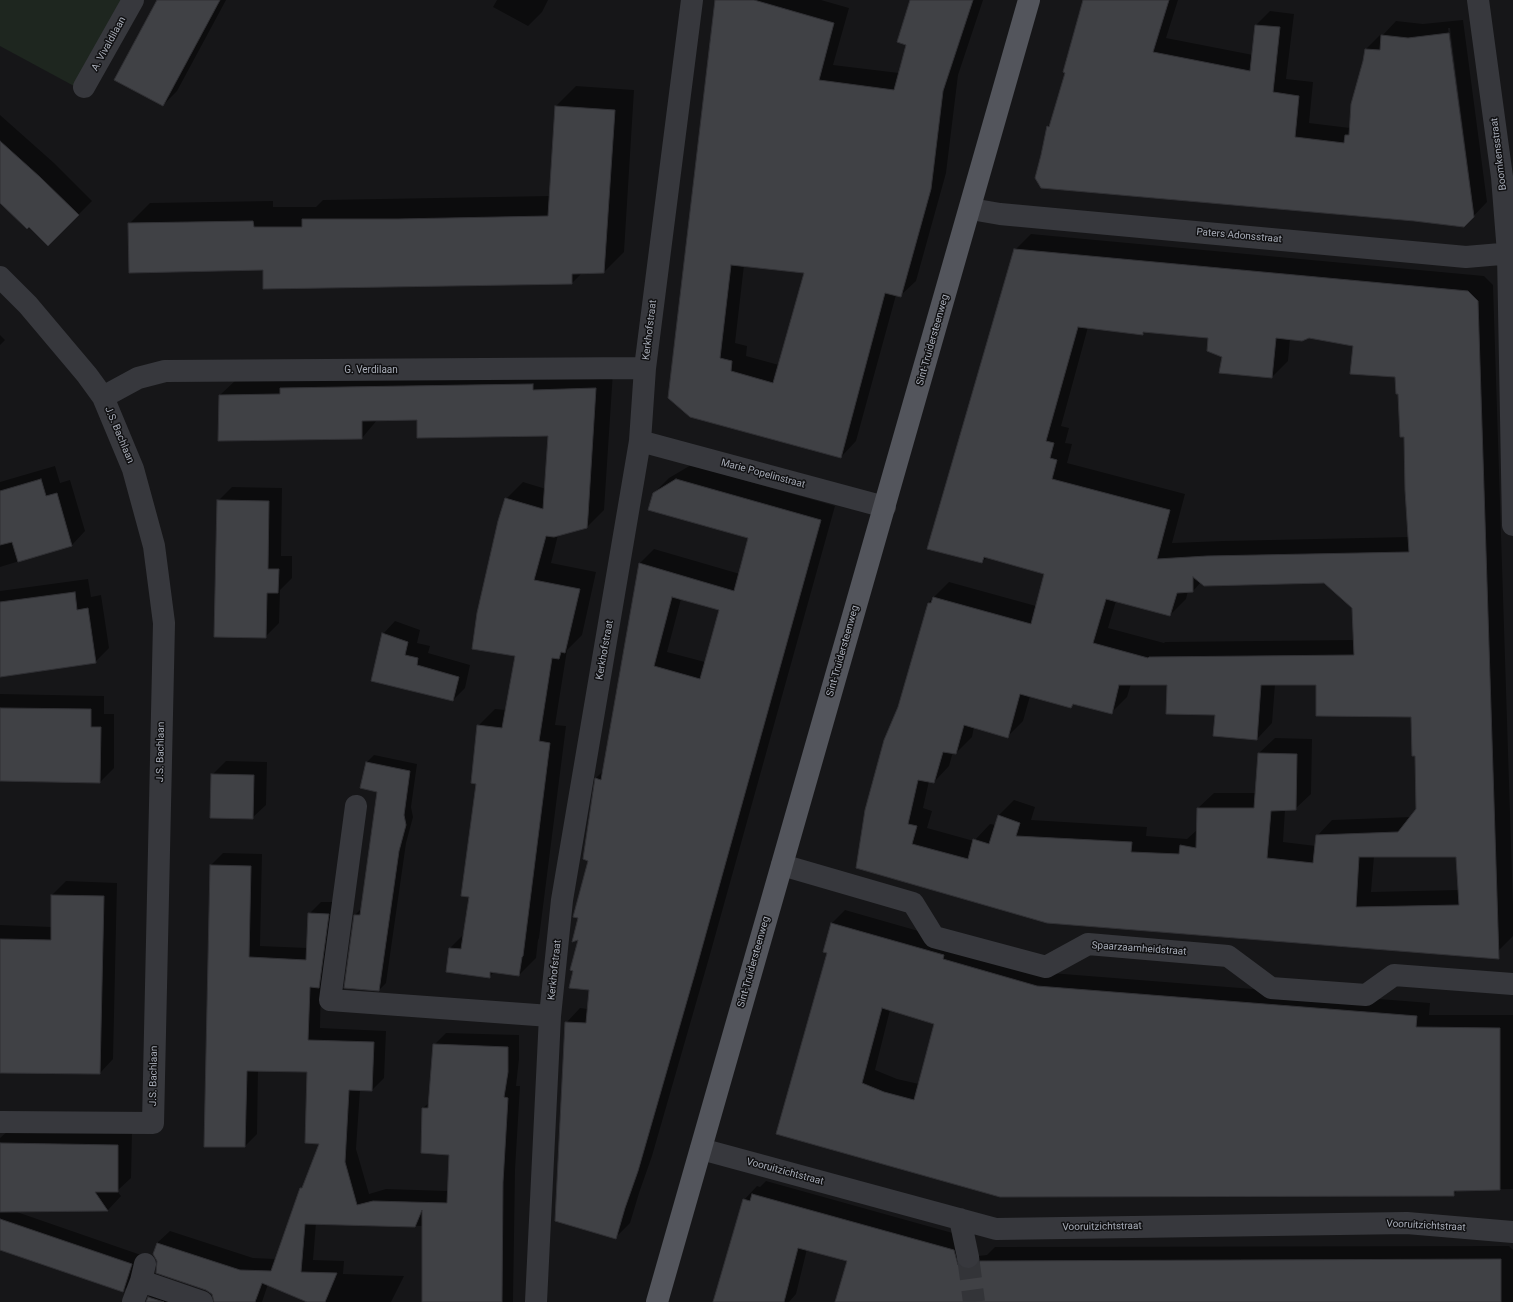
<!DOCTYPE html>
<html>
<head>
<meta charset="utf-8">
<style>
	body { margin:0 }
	canvas { display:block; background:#161618 }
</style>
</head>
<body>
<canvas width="1513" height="1302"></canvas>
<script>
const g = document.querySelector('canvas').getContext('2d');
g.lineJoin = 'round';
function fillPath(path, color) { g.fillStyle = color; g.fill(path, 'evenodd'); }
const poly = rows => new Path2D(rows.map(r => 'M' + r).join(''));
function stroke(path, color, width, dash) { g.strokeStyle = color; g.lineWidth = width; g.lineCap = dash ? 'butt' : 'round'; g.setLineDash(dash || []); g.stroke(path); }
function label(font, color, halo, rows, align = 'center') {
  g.font = font + ' Roboto,sans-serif'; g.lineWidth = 3; g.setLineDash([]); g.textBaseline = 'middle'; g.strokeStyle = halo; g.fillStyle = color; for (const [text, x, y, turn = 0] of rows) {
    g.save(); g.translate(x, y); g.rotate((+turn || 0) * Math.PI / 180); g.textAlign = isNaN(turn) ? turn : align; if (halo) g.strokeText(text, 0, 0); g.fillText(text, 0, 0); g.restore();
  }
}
fillPath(poly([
	[0,0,123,0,74,86,0,46]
]), '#1e261f');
fillPath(poly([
	[158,0,226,0,177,91,163,105],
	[497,0,548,0,542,12,528,26,493,7],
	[716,0,821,0,849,8,833,65,899,73,907,44,911,0,983,0,958,75,946,173,916,281,900,296,896,295,856,441,841,457,691,416],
	[744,265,806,272,779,365,746,356,747,346,735,343],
	[1083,0,1178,0,1166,38,1253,55,1256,25,1270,11,1294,14,1286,79,1313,82,1309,123,1350,128,1366,49,1380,35,1382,36,1396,21,1423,24,1463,20,1487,202,1464,226,1041,187,1042,156,1048,126,1052,123,1066,72,1077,28,1077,21],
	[1448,28,1450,28,1474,213,1472,213],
	[576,86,634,90,624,252,604,272,582,273,572,283,264,269,129,224,150,203,273,201,273,207,316,207,323,200,550,196,556,106],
	[0,115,54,163,92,201,48,245,29,226,0,202],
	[1031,234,1484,276,1493,285,1513,906,1513,936,1498,951,857,867,899,707,928,603,949,582,1036,606,1045,573,987,557,982,562,1015,250],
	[1088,327,1143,334,1145,331,1209,337,1223,356,1272,377,1288,361,1290,338,1309,337,1354,346,1396,376,1405,436,1409,537,1223,541,1172,543,1185,494,1067,463,1072,444,1065,443,1069,428,1061,426],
	[1201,582,1325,582,1353,608,1354,640,1165,642,1164,643,1108,628,1116,601,1170,615,1186,599,1188,591,1193,591],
	[1131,684,1168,684,1257,739,1272,723,1275,684,1317,684,1412,716,1416,755,1417,809,1411,817,1332,820,1317,836,1316,846,1283,842,1285,810,1295,809,1311,794,1312,739,1275,738,1259,753,1256,793,1214,793,1198,808,1197,830,1187,839,1146,836,1147,827,1031,820,1035,807,1014,800,998,816,996,825,990,824,974,841,927,828,932,811,923,808,929,781,934,782,949,766,953,752,956,753,972,737,974,727,1008,736,1023,721,1030,696,1071,707,1075,703,1111,713,1127,697],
	[1374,856,1457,856,1459,890,1371,892],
	[0,335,5,340,0,345],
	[613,372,604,510,587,527,558,535,551,563,596,572,582,635,567,650,555,725,566,726,539,938,538,940,536,958,519,975,494,972,489,977,447,972,450,948,464,934,470,896,477,783,478,726,495,709,506,710,516,655,506,499,523,482,546,489,549,435,418,418,378,419,362,438,220,395,237,379],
	[691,465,835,506,709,958,652,1156,639,1193,630,1223,616,1237,566,1023,580,1008,588,1009,590,989,579,939,579,917,590,860,587,836,596,778,603,771,640,563,654,549,740,574,750,537,654,493,669,478],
	[681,599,720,609,705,662,667,652],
	[55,466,60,483,70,480,85,531,72,545,0,567,0,482],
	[232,487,282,488,281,556,292,556,292,578,280,590,279,623,265,637,218,501],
	[88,579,91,597,101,595,109,648,95,662,0,675,0,591],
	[395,621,420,630,417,643,430,646,428,653,470,665,465,688,453,700,372,680,383,634],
	[0,694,104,696,104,714,114,714,114,768,100,782,0,780],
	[374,755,417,764,411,807,413,817,406,843,386,983,379,990,355,915,361,909,378,791,361,787,367,762],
	[226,761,267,762,266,805,252,818,212,775],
	[223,853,262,854,260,946,308,948,309,914,321,902,340,902,321,984,320,1028,386,1031,384,1078,372,1090,360,1090,356,1149,369,1194,386,1189,448,1191,450,1154,423,1108,430,1102,434,1045,446,1033,519,1035,519,1059,516,1086,520,1086,515,1170,513,1302,423,1302,423,1226,316,1223,313,1260,344,1261,343,1274,404,1276,391,1302,309,1302,268,1284,262,1302,215,1302,212,1293,157,1243,170,1231,253,1258,276,1259,301,1188,304,1185,320,1143,308,1071,258,1070,257,1134,245,1146,211,865],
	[66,881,117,883,113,1059,100,1073,0,1072,0,925,52,927,52,895],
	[845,910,957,942,1051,973,1430,1003,1429,1015,1513,1015,1513,1189,1458,1190,1453,1195,778,1134,828,953,832,923],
	[890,1010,935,1024,919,1084,897,1079,875,1070],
	[9,1130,132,1132,131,1178,117,1191,121,1196,108,1210,14,1211,141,1255,133,1282,123,1291,0,1249,0,1138],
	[766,1181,967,1237,978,1256,987,1255,995,1247,1509,1246,1513,1250,1513,1302,865,1302,848,1261,807,1249,796,1294,789,1302,715,1302,744,1200,757,1186,760,1187],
	[161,1285,210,1302,147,1302,149,1297]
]), '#0007');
const building = poly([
	[157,0,220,0,163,106,114,80,157,0],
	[715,0,754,0,834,23,819,80,894,90,906,45,897,42,910,0,973,0,943,91,931,189,901,297,885,293,841,458,690,417,668,398,715,0],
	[731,265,804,273,773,383,731,371,732,361,720,358,731,265],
	[1083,0,1169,0,1153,52,1250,71,1255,25,1280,27,1273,92,1299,96,1295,137,1344,143,1345,135,1349,135,1351,104,1363,61,1365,49,1380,50,1381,35,1408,38,1449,33,1474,217,1464,227,1414,221,1041,188,1035,178,1041,155,1047,126,1049,127,1065,73,1063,72,1083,0],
	[555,106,615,110,604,273,572,274,572,284,263,289,263,270,129,273,128,223,253,221,254,227,302,227,302,219,398,219,548,216,555,106],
	[0,141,40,177,79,215,48,246,29,227,27,229,0,203,0,141],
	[1014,249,1468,291,1478,301,1499,959,1047,923,856,868,865,810,884,740,898,707,928,603,931,603,933,597,1031,624,1044,574,984,557,982,563,927,549,1014,249],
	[1078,327,1143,335,1143,332,1208,338,1207,351,1222,357,1219,373,1272,378,1276,338,1302,341,1309,338,1353,346,1350,374,1395,377,1396,394,1398,394,1400,437,1404,437,1405,490,1409,552,1207,556,1157,559,1170,510,1052,479,1057,460,1050,458,1054,443,1046,441,1078,327],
	[1193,577,1204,586,1324,583,1352,608,1354,655,1149,657,1148,658,1093,643,1106,599,1170,616,1177,593,1193,592,1193,577],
	[1119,685,1167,685,1166,714,1215,715,1213,736,1257,740,1261,685,1316,685,1316,716,1411,717,1412,756,1415,756,1416,809,1398,832,1316,835,1313,863,1267,858,1271,811,1296,810,1297,754,1258,753,1254,808,1197,808,1196,848,1180,845,1179,854,1131,852,1132,842,1016,836,1020,823,998,815,989,844,973,839,968,859,912,844,917,826,908,824,918,780,934,783,943,752,956,754,964,725,1008,738,1020,694,1071,708,1073,704,1112,714,1119,685],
	[1359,857,1456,857,1459,905,1356,907,1359,857],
	[533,384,533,390,596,388,588,516,587,528,554,537,546,536,534,580,580,589,565,653,561,652,559,659,552,658,539,741,550,743,523,956,522,957,519,976,490,972,490,978,446,972,449,948,461,949,469,897,461,896,476,784,471,783,477,725,502,728,515,656,472,649,477,613,498,521,505,498,543,509,548,436,417,438,417,420,362,421,362,439,218,441,219,395,280,394,280,388,533,384],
	[41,479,46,496,57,493,72,546,18,562,12,542,0,545,0,491,41,479],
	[676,479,821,520,695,973,638,1171,625,1208,616,1239,555,1221,565,1022,586,1023,589,990,569,988,573,971,570,970,578,940,572,942,578,918,573,917,588,861,583,859,595,778,601,780,639,563,734,591,748,538,648,510,653,493,676,479],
	[672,597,719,610,700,679,654,666,672,597],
	[217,500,269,501,268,569,279,569,278,593,267,593,266,638,214,637,217,500],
	[75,592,77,610,88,608,96,663,0,677,0,602,75,592],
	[382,633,408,642,405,655,418,658,417,665,459,677,453,701,371,681,382,633],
	[0,708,91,709,91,727,101,727,100,783,0,781,0,708],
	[366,762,410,771,404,815,406,825,399,851,379,991,344,988,354,915,360,915,377,792,360,788,366,762],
	[211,774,254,775,253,819,210,818,211,774],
	[210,865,251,866,249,957,306,960,308,913,329,914,319,988,310,987,308,1040,374,1042,372,1091,349,1090,345,1162,357,1205,373,1201,447,1203,449,1155,421,1153,422,1108,428,1108,433,1044,508,1047,508,1072,504,1097,508,1098,503,1182,502,1302,422,1302,422,1210,415,1227,305,1224,301,1272,337,1273,325,1302,307,1302,262,1283,255,1302,214,1302,212,1294,206,1290,156,1273,157,1261,153,1254,157,1243,240,1270,271,1271,300,1188,302,1188,319,1144,305,1143,307,1072,247,1071,245,1147,204,1147,210,865],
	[51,895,104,896,100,1074,0,1073,0,939,51,940,51,895],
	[831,923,944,955,943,959,1037,986,1417,1016,1416,1027,1500,1028,1500,1190,1454,1191,1454,1196,1000,1197,776,1134,827,953,823,952,831,923],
	[882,1008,934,1024,914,1100,884,1092,862,1083,882,1008],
	[0,1143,118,1145,118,1192,95,1192,108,1211,0,1212,0,1143],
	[752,1194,954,1250,958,1265,964,1269,970,1269,976,1267,980,1261,1501,1259,1501,1302,835,1302,847,1261,798,1248,784,1302,713,1302,743,1199,750,1201,752,1194],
	[0,1219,132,1264,123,1292,0,1250,0,1219],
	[148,1297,164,1302,146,1302,148,1297]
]);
fillPath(building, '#404145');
stroke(building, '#303034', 1);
stroke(poly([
	[968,1257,974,1302]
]), '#333438', 22, [22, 11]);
stroke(poly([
	[1478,0,1502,177,1508,253,1513,525],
	[84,87,133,0],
	[971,209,1000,214,1466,257,1513,253],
	[0,277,28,305,87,375,103,397,133,469,154,546,164,623,153,1123,0,1122],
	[103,397,138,378,165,371,645,368],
	[640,441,885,507],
	[356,806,330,1000,550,1016],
	[782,865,913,903,934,937,1046,967,1088,944,1228,956,1271,988,1366,995,1394,975,1513,984],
	[701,1149,996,1229,1407,1223,1513,1232],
	[960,1219,968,1257],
	[141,1281,202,1302],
	[133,1302,141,1281,145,1264],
	[536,1302,550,1016,562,900,640,441,645,368,692,0]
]), '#37383d', 22);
stroke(poly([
	[657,1302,1029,0]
]), '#53555c', 22);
label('10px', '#a8adb8', '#111113', [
	["A. Vivaldilaan",109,44,-61],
	["Boomkensstraat",1499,154,-97],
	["Paters Adonsstraat",1239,236,5],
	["Kerkhofstraat",650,330,-83],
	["Sint-Truidersteenweg",933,340,-74],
	["G. Verdilaan",371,370],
	["J.S. Bachlaan",119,435,67],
	["Marie Popelinstraat",763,474,15],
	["Kerkhofstraat",605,650,-80],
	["Sint-Truidersteenweg",843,651,-74],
	["J.S. Bachlaan",161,752,-89],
	["Spaarzaamheidstraat",1139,949,4],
	["Sint-Truidersteenweg",754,962,-74],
	["Kerkhofstraat",555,970,-84],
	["J.S. Bachlaan",154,1076,-89],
	["Vooruitzichtstraat",785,1172,15],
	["Vooruitzichtstraat",1426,1226,3],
	["Vooruitzichtstraat",1102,1227,-1]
]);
</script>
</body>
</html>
